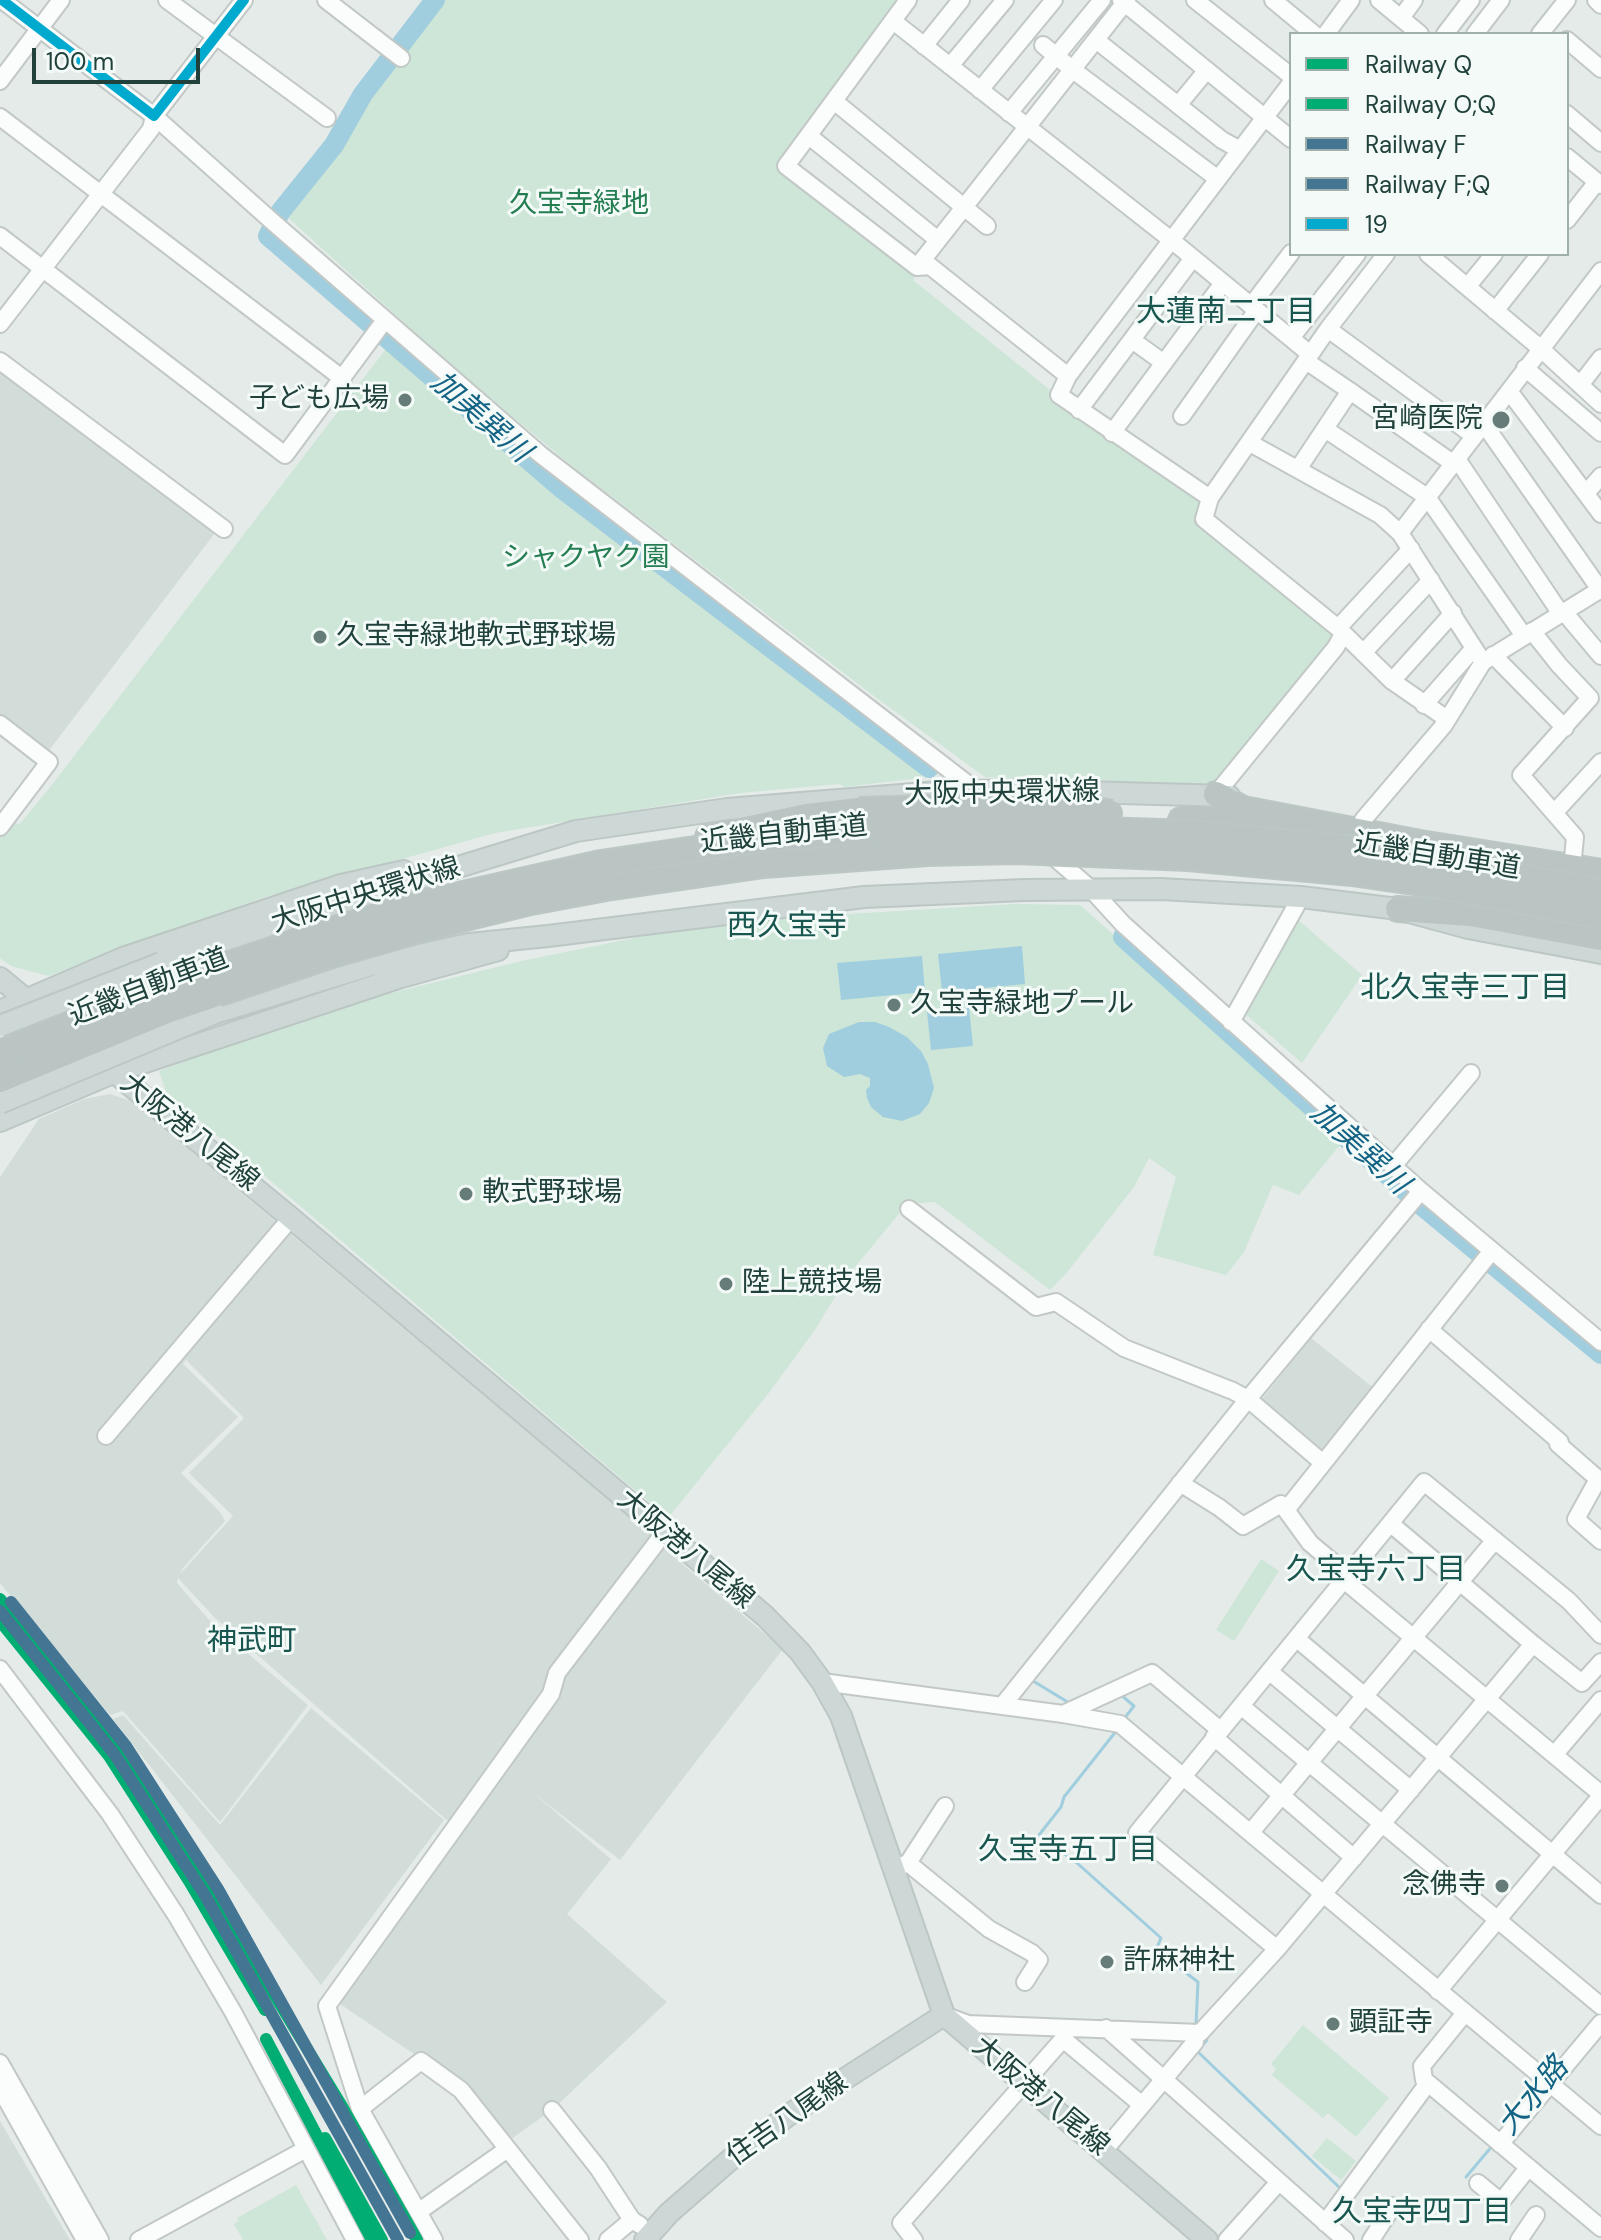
<!DOCTYPE html>
<html>
<head>
<meta charset="utf-8">
<style>
	body { margin:0 }
	#map { position:relative; width:1601px; height:2240px; overflow:hidden; background:#e5ebe9; font-family:"DM Sans",sans-serif }
	canvas { display:block }
	.legend { position:absolute; left:1289px; top:32px; width:280px; height:224px; box-sizing:border-box; background:#f3faf7; border:2px solid #9fb0ac; margin:0; padding:10px 14px; list-style:none; font-size:24px; color:#20413c }
	.legend li { display:flex; align-items:center; gap:16px; height:40px }
	.legend b { width:40px; border:2px solid #9fb0ac }
	.scale { position:absolute; left:32px; top:48px; width:168px; height:36px; box-sizing:border-box; border:4px solid #20413c; border-top:0; padding-left:10px; font-size:24px; line-height:28px; white-space:nowrap; color:#20413c; -webkit-text-stroke:6px #f3faf7; paint-order:stroke }
</style>
</head>
<body>
<div id="map">
<canvas width="1601" height="2240"></canvas>
<ul class="legend">
<li><b style="height:10px;background:#02ad73"></b>Railway Q</li>
<li><b style="height:10px;background:#02ad73"></b>Railway O;Q</li>
<li><b style="height:10px;background:#447694"></b>Railway F</li>
<li><b style="height:10px;background:#447694"></b>Railway F;Q</li>
<li><b style="height:10px;background:#00a9ce"></b>19</li>
</ul>
<div class="scale">100 m</div>
</div>
<script>
const g = document.querySelector('canvas').getContext('2d');
g.lineJoin = 'round';
function fillPath(path, color) { g.fillStyle = color; g.fill(path, 'evenodd'); }
const poly = rows => new Path2D(rows.map(r => 'M' + r).join(''));
function stroke(path, color, width, dash) { g.strokeStyle = color; g.lineWidth = width; g.lineCap = dash ? 'butt' : 'round'; g.setLineDash(dash || []); g.stroke(path); }
function label(font, color, halo, rows, align = 'center') {
  g.font = font + ' "DM Sans","Noto Sans JP",sans-serif'; g.lineWidth = 6; g.setLineDash([]); g.textBaseline = 'middle'; g.strokeStyle = halo; g.fillStyle = color; for (const [text, x, y, turn = 0] of rows) {
    g.save(); g.translate(x, y); g.rotate((+turn || 0) * Math.PI / 180); g.textAlign = isNaN(turn) ? turn : align; if (halo) g.strokeText(text, 0, 0); g.fillText(text, 0, 0); g.restore();
  }
}
fillPath(poly([
	[0,363,218,529,47,753,0,717],
	[110,1094,131,1101,654,1537,448,1821,214,1617,178,1578,177,1583,211,1622,308,1705,220,1822,123,1711,110,1715,0,1583,0,1177,39,1119,84,1099],
	[186,1360,244,1418,189,1473,233,1516,180,1574,183,1568,225,1521,220,1512,181,1473,238,1417,183,1364],
	[1311,1338,1375,1389,1322,1455,1258,1404],
	[661,1546,783,1649,620,1860,533,1793,611,1859,567,1914,667,2002,552,2110,511,2139,417,2056,337,2002,503,1768,562,1690,566,1673],
	[311,1708,444,1820,321,1985,113,1719,123,1715,220,1825],
	[0,2121,70,2240,0,2240]
]), '#d2ddd9');
fillPath(poly([
	[440,0,902,0,780,166,918,273,913,280,1060,398,1204,499,1197,518,1333,631,1330,646,1214,784,985,777,878,699,573,467,452,366,285,215,336,148,366,97],
	[389,345,558,489,736,627,926,769,920,778,844,787,840,784,740,793,495,833,266,897,112,951,49,976,11,966,0,958,0,835,12,820,19,825,51,786],
	[1015,904,1080,905,1344,1140,1299,1195,1273,1185,1244,1252,1226,1275,1153,1255,1176,1177,1149,1158,1134,1187,1069,1270,1050,1290,935,1202,907,1204,850,1273,814,1331,768,1394,668,1518,187,1110,181,1112,170,1104,159,1071,309,1015,387,994,526,960,649,935,765,919],
	[1296,918,1362,975,1302,1063,1243,1012],
	[1261,1559,1279,1571,1234,1641,1216,1630],
	[1303,2025,1389,2098,1356,2137,1328,2113,1323,2118,1272,2075,1276,2069,1271,2064],
	[1327,2138,1356,2161,1341,2180,1312,2156],
	[296,2185,327,2240,243,2240,234,2224,239,2221,237,2218]
]), '#cde6d7');
fillPath(poly([
	[1022,946,1025,984,942,992,938,954],
	[922,956,925,992,841,1000,837,963],
	[969,1008,973,1046,931,1050,927,1012],
	[859,1022,875,1022,889,1027,907,1037,921,1051,928,1064,934,1088,929,1103,920,1114,902,1121,883,1117,871,1107,867,1098,866,1090,870,1086,870,1078,860,1074,844,1077,827,1066,823,1048,829,1034]
]), '#a1cede');
stroke(poly([
	[1033,1681,1071,1704],
	[1120,1694,1134,1706,1123,1720],
	[1117,1730,1064,1797,1061,1807,1039,1835,1077,1863,1161,1938,1156,1950,1198,1982,1196,2024],
	[1204,2035,1207,2040,1197,2051,1341,2189],
	[1466,2177,1493,2145]
]), '#a1cede', 3);
stroke(poly([
	[435,0,363,94,334,145,281,211,268,236,561,488,929,768],
	[1123,937,1421,1205,1601,1354]
]), '#a1cede', 20);
const minor = poly([
	[2,0,154,116,274,223,541,455,982,795],
	[167,0,327,118],
	[326,0,401,58],
	[908,0,786,166,917,267,930,266,1068,376],
	[1121,0,1291,139],
	[1195,0,1291,76],
	[1273,0,1314,34],
	[1379,0,1420,34],
	[1596,0,1601,5],
	[1401,18,1414,0],
	[893,21,1170,239,1310,354],
	[1326,34,1351,0],
	[1445,34,1471,0],
	[1475,34,1501,0],
	[1540,34,1567,0],
	[1096,40,1222,140,1240,150],
	[1567,40,1601,69],
	[1043,45,1073,70,1218,179],
	[924,46,961,0],
	[950,66,1005,0],
	[0,81,61,0],
	[980,90,1054,0],
	[834,101,987,226],
	[1179,104,1207,70],
	[1009,113,1102,0],
	[1567,114,1601,143],
	[0,117,343,379],
	[809,136,938,240],
	[1567,157,1601,185],
	[1567,220,1597,182],
	[0,236,285,455,385,320],
	[1386,254,1328,329,1210,498,1204,519,1338,628,1392,681,1447,719],
	[1428,254,1540,348,1601,404],
	[917,267,1127,0],
	[1467,287,1494,254],
	[1251,306,1291,253],
	[1495,311,1540,254],
	[0,324,151,129,154,116,244,0],
	[1328,329,1474,436],
	[1291,338,1357,254],
	[1132,340,1164,363],
	[0,361,224,529],
	[1306,361,1350,391],
	[1525,368,1601,433],
	[1580,385,1601,358],
	[1509,391,1601,514],
	[1079,410,1193,258],
	[1182,416,1257,310],
	[1484,424,1601,591],
	[1325,429,1427,497,1524,636],
	[1112,433,1223,283],
	[1250,443,1380,515,1400,533],
	[1457,459,1561,614],
	[1298,469,1350,391,1454,464],
	[1587,492,1601,476],
	[1210,498,1059,395,1068,376,1291,83],
	[1564,612,1601,656],
	[1338,628,1411,549],
	[1532,631,1559,665,1590,698,1521,775,1575,837,1573,858],
	[1363,653,1431,580],
	[1493,655,1565,728],
	[1483,662,1400,533,1601,271],
	[1392,681,1453,613],
	[1424,705,1474,648],
	[0,724,49,762,0,827],
	[1216,794,1336,647,1343,634],
	[1554,813,1601,762],
	[1363,820,1444,725,1483,662,1601,589],
	[1048,852,1091,889,1123,924,1421,1191,1601,1342],
	[1231,1022,1301,897],
	[1393,1166,1471,1073],
	[909,1209,1036,1307,1056,1302,1124,1348,1233,1391,1248,1399,1323,1463],
	[1429,1329,1560,1442,1558,1444,1598,1479,1576,1519,1601,1541],
	[106,1436,291,1218],
	[1180,1483,1220,1508,1243,1526,1281,1504,1286,1510],
	[1391,1524,1533,1644],
	[1348,1575,1310,1543,1286,1510,1491,1252],
	[1344,1580,1601,1794],
	[1297,1639,1601,1895],
	[0,1669,110,1814,176,1915,233,2012,355,2240],
	[1270,1672,1411,1790],
	[822,1682,1063,1714,1120,1724,1601,2126],
	[1002,1706,1248,1399,1421,1191],
	[1241,1706,1601,2006],
	[1063,1714,1152,1673,1220,1730],
	[1214,1737,1354,1858],
	[1554,1755,1601,1700],
	[1251,1832,1495,1540],
	[908,1863,945,1806],
	[893,1869,908,1863,989,1929,1032,1953,1039,1960,1025,1982],
	[1277,1949,1137,1833,1424,1482,1569,1601,1601,1635],
	[1438,1991,1601,1796],
	[949,2017,968,2024,1200,2033,1277,1949,1533,1644,1582,1683,1601,1662],
	[1106,2028,1345,2240],
	[1066,2032,1063,2039,1142,2105],
	[0,2063,100,2240],
	[1428,2083,1424,2080,1422,2066,1465,2013],
	[0,2088,85,2240],
	[360,2109,421,2061,461,2090,580,2240],
	[552,2110,598,2168,632,2220],
	[1500,2144,1601,2023],
	[1107,2147,1195,2042,1195,2033],
	[1478,2183,1501,2202,1528,2168],
	[418,2212,506,2150],
	[1325,2223,1428,2083,1601,2228],
	[139,2240,306,2149],
	[434,2240,360,2109,327,2006,551,1694,557,1673,664,1533],
	[608,2240,632,2220,640,2225],
	[914,2240,901,2223,1063,2039],
	[1227,2240,1279,2182],
	[1371,2240,1393,2206],
	[1519,2240,1536,2215]
]);
const major = poly([
	[161,963,301,915,576,831,727,809,938,792,1011,790,1229,796],
	[0,978,291,1218,765,1616,800,1652,822,1682,841,1716,944,2015,1207,2240],
	[0,1011,123,958,341,885,404,871],
	[215,1013,368,966,469,944,548,936,864,897,1024,890,1161,889,1301,897,1398,909,1468,928,1601,953],
	[0,1121,115,1072,398,978,498,950],
	[645,2240,669,2213,731,2159,787,2116,944,2015]
]);
const highway = poly([
	[1216,794,1243,809,1420,843,1601,872],
	[708,837,807,816,859,810],
	[1184,846,1178,840,1177,834,1181,820,1192,818,1262,825],
	[1398,909,1471,914,1601,938]
]);
stroke(minor, '#c2c8c6', 20);
stroke(major, '#bcc7c5', 24);
stroke(highway, '#bcc7c5', 28);
stroke(minor, '#fbfcfc', 16);
stroke(major, '#cdd7d5', 20);
stroke(highway, '#bac4c3', 24);
const majorBridge = poly([
	[0,1026,161,963],
	[0,1103,215,1013]
]);
const highwayBridge = poly([
	[859,810,1015,806,1090,809,1111,813],
	[0,1053,155,989,325,932,428,902,601,863,762,839,924,828,1011,827,1190,833,1355,849,1443,863,1601,892],
	[0,1080,167,1011,332,955,433,926,531,902,606,888,764,865,927,853,1016,851,1188,858,1352,873,1441,886,1601,916]
]);
stroke(majorBridge, '#bcc7c5', 24, []);
stroke(highwayBridge, '#bcc7c5', 28, []);
stroke(majorBridge, '#cdd7d5', 20);
stroke(highwayBridge, '#bac4c3', 24);
stroke(poly([
	[2,0,154,116],
	[154,116,244,0]
]), '#00a9ce', 10);
stroke(poly([
	[0,1599,120,1748,201,1874,340,2103,417,2240],
	[266,2039,372,2240]
]), '#02ad73', 12);
stroke(poly([
	[0,1621,109,1756,189,1881,265,2010],
	[325,2138,382,2240]
]), '#02ad73', 12);
stroke(poly([
	[0,1611,115,1755,206,1897,398,2240]
]), '#447694', 12);
stroke(poly([
	[11,1602,126,1746,218,1889,410,2233]
]), '#447694', 12);
for (const [x, y, r, color] of [
	[405,400,8,"#657c79"],
	[1501,420,10,"#657c79"],
	[320,637,8,"#657c79"],
	[894,1005,8,"#657c79"],
	[466,1194,8,"#657c79"],
	[726,1284,8,"#657c79"],
	[1502,1886,8,"#657c79"],
	[1107,1962,8,"#657c79"],
	[1333,2024,8,"#657c79"]
]) { const dot = new Path2D(); dot.arc(x, y, r, 0, 2 * Math.PI); g.fillStyle = color; g.fill(dot); stroke(dot, '#f3faf7', 3); }
label('28px', '#257d52', '#f3faf7', [
	["久宝寺緑地",579,205],
	["シャクヤク園",586,559]
]);
label('28px', '#20413c', '#f3faf7', [
	["子ども広場",389,400,"right"],
	["宮崎医院",1483,420,"right"],
	["久宝寺緑地軟式野球場",336,637],
	["久宝寺緑地プール",910,1005],
	["軟式野球場",482,1194],
	["陸上競技場",742,1284],
	["念佛寺",1486,1886,"right"],
	["許麻神社",1123,1962],
	["顕証寺",1349,2024]
], 'left');
label('28px', '#20413c', '#f3faf7', [
	["大阪中央環状線",1002,794,-1],
	["近畿自動車道",784,835,-6],
	["近畿自動車道",1437,857,9],
	["大阪中央環状線",366,896,-17],
	["近畿自動車道",149,988,-21],
	["大阪港八尾線",189,1133,39],
	["大阪港八尾線",685,1550,40],
	["大阪港八尾線",1040,2097,40],
	["住吉八尾線",788,2120,-35]
]);
label('30px', '#19564f', '#f3faf7', [
	["大蓮南二丁目",1226,313],
	["西久宝寺",787,927],
	["北久宝寺三丁目",1465,989],
	["久宝寺六丁目",1376,1571],
	["神武町",252,1642],
	["久宝寺五丁目",1068,1851],
	["久宝寺四丁目",1422,2213]
]);
label('italic 30px', '#136384', '#f3faf7', [
	["加美巽川",480,418,41],
	["加美巽川",1359,1149,42],
	["大水路",1534,2097,-50]
]);
</script>
</body>
</html>
